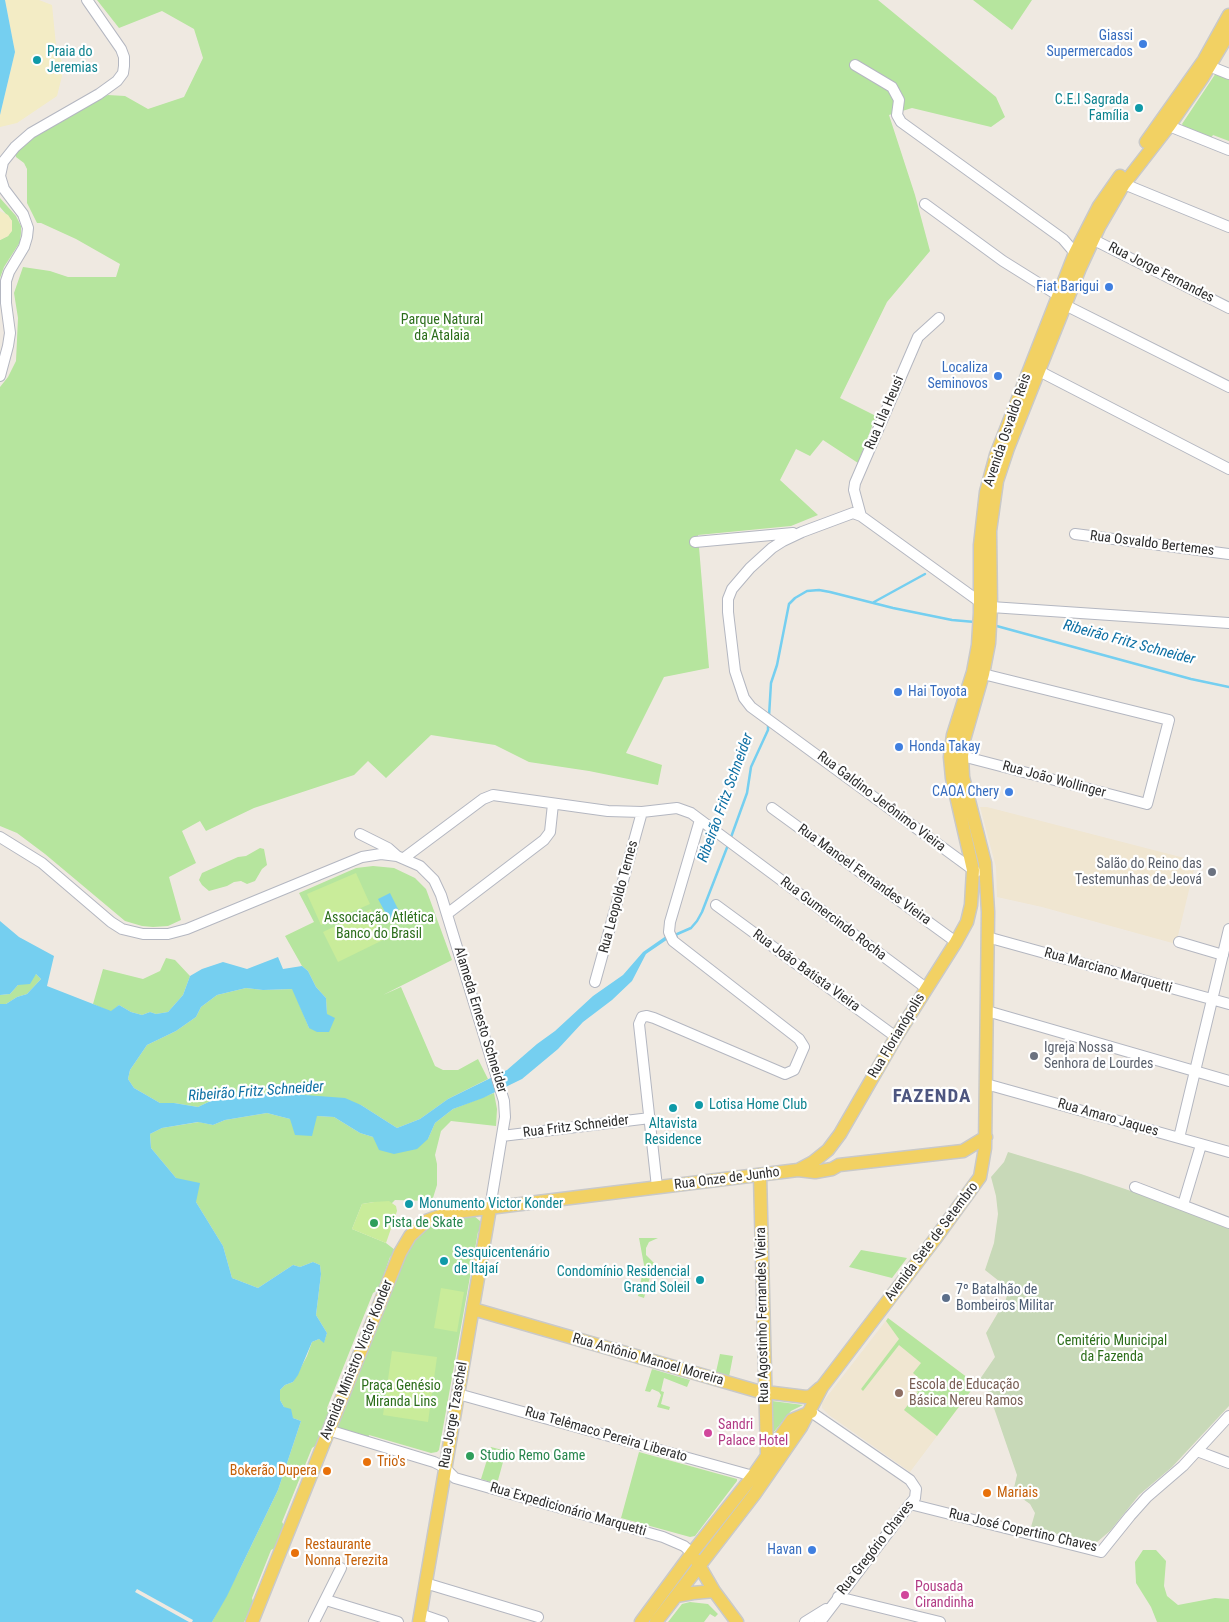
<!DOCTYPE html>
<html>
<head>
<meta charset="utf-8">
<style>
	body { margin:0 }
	canvas { display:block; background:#efe9e1 }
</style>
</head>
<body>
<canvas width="1229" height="1622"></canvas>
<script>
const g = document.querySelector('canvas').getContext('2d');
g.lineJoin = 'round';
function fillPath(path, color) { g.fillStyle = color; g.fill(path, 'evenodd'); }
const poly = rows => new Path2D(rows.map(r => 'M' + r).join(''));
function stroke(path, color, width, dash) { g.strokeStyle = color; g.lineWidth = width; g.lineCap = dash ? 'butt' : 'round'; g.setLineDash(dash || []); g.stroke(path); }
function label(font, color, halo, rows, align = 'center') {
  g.font = font + ' "Roboto Condensed",sans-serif'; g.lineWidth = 4.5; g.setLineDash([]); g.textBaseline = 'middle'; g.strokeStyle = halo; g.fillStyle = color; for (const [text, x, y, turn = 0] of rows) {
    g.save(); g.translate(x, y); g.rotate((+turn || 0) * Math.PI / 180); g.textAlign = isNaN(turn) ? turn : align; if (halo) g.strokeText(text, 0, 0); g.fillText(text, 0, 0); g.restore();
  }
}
fillPath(poly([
	[980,807,987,807,1196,861,1176,944,1042,907,997,897,996,867],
	[888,1318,976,1384,910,1472,829,1415,822,1408,822,1403]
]), '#f0e6d1');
fillPath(poly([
	[97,0,878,0,996,97,1005,117,991,127,912,108,889,115,915,195,930,251,887,302,840,398,876,416,858,463,823,440,810,456,796,449,780,480,818,515,791,526,698,535,709,668,664,677,626,753,662,765,658,785,589,771,529,762,495,745,431,735,386,778,368,761,354,775,254,808,206,831,200,821,182,831,196,863,169,877,181,920,168,926,153,927,142,926,125,921,45,854,17,833,0,826,0,387,8,377,16,361,18,318,14,293,23,267,50,271,68,277,116,277,120,264,76,239,41,223,37,223,27,203,27,169,24,163,16,157,15,153,27,141,85,106,108,95,125,96,148,109,184,97,203,58,194,29,162,11,119,28],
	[973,0,1032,0,1012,30],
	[1216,73,1229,77,1229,141,1213,135,1211,138,1184,127,1182,124],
	[0,198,16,216,21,226,21,233,20,242,4,267,0,278,0,240,8,236,11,231,12,221,0,207],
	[260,848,264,849,267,865,262,869,255,881,247,884,241,881,234,882,227,886,209,891,202,885,199,880,202,873,238,857,246,856],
	[373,866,394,868,415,878,426,889,452,960,383,995,401,987,435,1066,443,1070,458,1070,478,1059,488,1079,448,1099,420,1119,397,1128,361,1105,305,1095,269,1094,219,1097,198,1107,174,1103,160,1103,134,1088,128,1079,130,1070,147,1045,176,1031,196,1017,201,1007,217,995,246,988,263,990,293,989,309,1028,327,1014,326,998,316,987,308,971,302,966,285,936,314,922,299,893,356,868],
	[166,958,175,960,190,976,183,995,168,1012,156,1014,150,1012,142,1015,131,1012,119,1005,111,1012,93,1004,103,969,143,979,160,971],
	[36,974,41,979,27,994,17,997,6,1004,0,1004,0,995,10,994,18,985],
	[494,1093,497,1109,496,1126,451,1121,441,1131,435,1155,437,1164,437,1185,432,1201,395,1200,392,1203,374,1202,362,1204,352,1229,386,1243,395,1250,393,1255,390,1257,379,1289,373,1293,327,1408,331,1412,318,1444,312,1448,282,1522,285,1527,277,1547,271,1550,252,1598,254,1604,254,1607,250,1609,244,1622,212,1622,239,1571,278,1490,301,1421,293,1418,284,1407,280,1400,280,1390,285,1385,293,1382,307,1356,312,1342,319,1339,324,1342,327,1333,316,1315,321,1274,320,1265,313,1262,300,1267,293,1265,258,1288,232,1278,223,1246,196,1202,151,1148,150,1134,162,1128,199,1122,213,1125,225,1120,267,1113,290,1119,317,1116,334,1117,360,1133,373,1137,428,1139,435,1123,453,1109],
	[474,1216,480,1221,481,1230,478,1232,439,1450,437,1452,431,1453,369,1435,368,1438,337,1428,336,1425,408,1244,427,1227,439,1222],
	[639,1238,658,1238,649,1242,646,1248,646,1255,654,1263,644,1298,638,1296,644,1265],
	[861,1250,907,1258,892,1278,849,1267],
	[888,1318,976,1384,937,1436,904,1410,918,1392,913,1388,920,1379,913,1373,921,1363,899,1345,863,1391,861,1389,899,1339,886,1321],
	[720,1354,733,1356,729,1377,716,1372],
	[652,1369,690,1380,687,1387,664,1378,661,1391,664,1392,661,1404,670,1407,669,1410,657,1407,661,1395,659,1392,652,1389,650,1392,645,1391],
	[772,1401,803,1405,791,1411,773,1433],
	[491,1447,506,1451,497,1484,481,1479],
	[639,1452,737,1479,737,1481,695,1536,690,1537,621,1518],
	[1143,1550,1156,1550,1166,1561,1164,1586,1167,1596,1178,1605,1215,1598,1229,1599,1229,1622,1157,1622,1151,1607,1136,1583,1135,1562],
	[690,1602,708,1604,718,1614,715,1617,710,1614,704,1622,668,1622,682,1604]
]), '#b6e59e');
fillPath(poly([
	[5,0,39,0,52,5,56,45,64,68,57,96,17,123,0,127,0,115,15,52],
	[0,211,8,215,12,221,12,231,8,236,0,240]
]), '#f3ecc5');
fillPath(poly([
	[1008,1152,1081,1174,1172,1205,1229,1229,1229,1406,1172,1467,1139,1495,1110,1531,1097,1542,1061,1535,1031,1527,1035,1513,1030,1504,1013,1492,1017,1475,985,1382,980,1379,995,1357,986,1333,1006,1299,1009,1289,985,1270,994,1243,998,1214,996,1196,991,1177,1004,1162]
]), '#c8d9b8');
fillPath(poly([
	[356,873,370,904,321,925,307,894],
	[371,909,385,939,338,962,323,932],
	[389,1201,396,1206,397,1211,386,1243,352,1229,362,1204,374,1202],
	[441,1288,464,1292,457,1332,434,1328],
	[392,1351,437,1357,428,1422,383,1415]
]), '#c9ec9a');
fillPath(poly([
	[0,0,5,0,15,52,0,115],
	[390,893,402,917,391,923,378,899],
	[0,921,19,937,54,956,47,986,111,1011,119,1005,131,1012,142,1015,150,1012,156,1014,168,1012,183,995,190,976,202,969,223,962,247,969,278,957,283,969,302,966,308,971,316,987,326,998,327,1014,335,1018,329,1032,317,1032,309,1028,292,989,263,990,246,988,217,995,201,1007,196,1017,176,1031,147,1045,130,1070,128,1079,134,1088,160,1103,174,1103,198,1107,219,1097,269,1094,305,1095,345,1098,361,1105,397,1128,420,1119,448,1099,507,1070,537,1044,555,1031,593,996,623,975,643,952,666,936,676,933,678,937,668,939,646,954,632,981,612,1000,583,1022,558,1049,522,1079,483,1098,453,1109,435,1123,428,1139,417,1149,394,1154,379,1150,373,1137,360,1133,334,1117,317,1116,312,1136,295,1135,290,1119,267,1113,225,1120,213,1125,198,1122,162,1128,150,1134,151,1148,176,1178,200,1183,196,1202,223,1246,232,1278,258,1288,293,1265,300,1267,313,1262,320,1265,321,1274,316,1315,327,1333,324,1343,319,1339,312,1342,298,1375,293,1382,285,1385,280,1390,280,1400,284,1407,291,1409,293,1418,301,1421,278,1490,227,1596,212,1622,0,1622,0,1004,6,1004,17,997,27,994,41,979,36,974,30,984,18,985,10,994,0,995]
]), '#75cff0');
fillPath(poly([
	[137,1589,193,1620,192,1622,189,1622,135,1592]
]), '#efe9e1');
stroke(poly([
	[874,602,925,574],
	[993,625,1191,679,1229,687],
	[769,716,771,683,777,665,789,604,795,598,807,591,819,590,830,592,893,608,952,620,975,622],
	[730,840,747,793,751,767,768,730,768,724],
	[675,935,691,928,697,921,702,912,728,845]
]), '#75cff0', 2.5);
const minor = poly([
	[1204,64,1229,74],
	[855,65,892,87,899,100,897,115,901,122,1063,239,1075,253],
	[1163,122,1169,126,1229,150],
	[1124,184,1229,227],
	[925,204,1003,261,1059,296],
	[1092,239,1229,308],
	[1065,305,1229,387],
	[1039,371,1229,469],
	[0,376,8,346,10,333,6,303,6,281,9,272,24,247,27,237,28,228,23,214,4,189,0,176,3,162,15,147,31,133,99,94,117,81,123,73,124,66,124,57,121,49,87,0],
	[861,516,854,490,855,483,918,337,939,318],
	[1075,534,1229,554],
	[695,542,793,533],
	[991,607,1229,623],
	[962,756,1147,804,1169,720,983,674],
	[772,808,956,942],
	[360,834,388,848,397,856],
	[0,837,42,863,111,922,122,929,143,934,168,934,187,929,362,857,381,854,397,856,420,866,434,880,441,895,504,1101,505,1117,490,1208],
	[404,858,483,799,493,795,608,811,642,812,677,808,691,813,926,988],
	[976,872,751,707,744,698,735,671,728,612,728,599,732,589,750,568,772,548,783,541,802,532,853,513,861,516,980,602],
	[716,905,896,1037],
	[447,914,544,840,550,832,553,804],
	[987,937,1229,1004],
	[1179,942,1223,955],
	[595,982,642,812],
	[987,1011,1229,1081],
	[986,1084,1229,1152],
	[502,1136,650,1118],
	[1179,1138,1229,929],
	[657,1187,639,1024,642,1017,647,1016,654,1018,785,1074,794,1070,804,1047,799,1039,673,941,669,932,670,922,700,820],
	[1135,1187,1229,1223],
	[1183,1205,1201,1145],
	[458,1394,753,1476],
	[811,1412,910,1480,916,1489,915,1498,910,1504,820,1622],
	[328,1430,434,1462,444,1467,455,1478,663,1537,684,1546,692,1553],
	[1197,1451,1229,1463],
	[910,1504,1101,1552,1130,1516,1147,1497,1183,1466,1229,1416],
	[425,1583,538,1617],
	[838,1597,940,1622],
	[326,1600,398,1622],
	[420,1614,443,1622],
	[314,1622,341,1568],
	[805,1622,826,1609]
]);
const major = poly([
	[1146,142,1204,60,1229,15],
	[798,1170,813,1162,828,1150,840,1134,896,1037,956,942,967,922,971,905,973,870,952,778,950,757,953,735,973,672,978,645,980,613,980,545,986,492,996,455,1075,253,1099,206,1120,176],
	[760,1175,767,1454],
	[473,1309,757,1391,806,1397,811,1396,820,1388],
	[696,1560,714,1591,737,1622],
	[676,1596,693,1593,714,1591],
	[252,1622,400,1253,410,1236,426,1221,448,1213,798,1170,815,1172,832,1169,839,1165,963,1151,986,1137],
	[419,1622,490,1208],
	[641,1622,692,1553,753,1476,792,1420,811,1412],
	[656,1622,754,1495,801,1427,822,1387,935,1239,980,1177,985,1148,988,912,985,863,963,777,962,756,964,740,983,674,989,643,991,607,990,531,997,481,1008,448,1080,268,1099,227,1124,184,1169,126,1203,77,1229,33]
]);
stroke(minor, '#b4b7c1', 12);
stroke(major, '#c9c9c9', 15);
stroke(minor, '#fff', 10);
stroke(major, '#f2d163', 12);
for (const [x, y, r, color] of [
	[1143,44,5,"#3f7fe0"],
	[37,60,5,"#0f9aa8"],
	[1139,108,5,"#0f9aa8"],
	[1109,287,5,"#3f7fe0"],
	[998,376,5,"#3f7fe0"],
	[898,692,5,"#3f7fe0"],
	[899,747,5,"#3f7fe0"],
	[1009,792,5,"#3f7fe0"],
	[1212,872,5,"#6b7280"],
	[1034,1056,5,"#6b7280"],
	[699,1105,5,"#0f9aa8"],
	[673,1108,5,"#0f9aa8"],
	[409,1204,5,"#0f9aa8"],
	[374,1223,5,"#2e9e5b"],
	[444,1261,5,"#0f9aa8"],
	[700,1280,5,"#0f9aa8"],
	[946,1298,5,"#5c6f8a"],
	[899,1393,5,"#8d6e63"],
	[708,1433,5,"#d1479c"],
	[470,1456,5,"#2e9e5b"],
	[367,1462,5,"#e8710a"],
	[327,1471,5,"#e8710a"],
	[987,1493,5,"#e8710a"],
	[812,1550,5,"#3f7fe0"],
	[295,1553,5,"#e8710a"],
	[905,1595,5,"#d1479c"]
]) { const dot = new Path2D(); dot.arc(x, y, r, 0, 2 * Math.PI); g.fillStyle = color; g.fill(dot); stroke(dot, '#fff', 2); }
label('14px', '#366cbe', '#fff', [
	["Giassi",1133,36],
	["Supermercados",1133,52],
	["Fiat Barigui",1099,287],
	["Localiza",988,368],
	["Seminovos",988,384],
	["Hai Toyota",908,692,"left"],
	["Honda Takay",909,747,"left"],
	["CAOA Chery",999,792],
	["Havan",802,1550]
], 'right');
label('14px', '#0d838f', '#fff', [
	["Praia do",47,52],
	["Jeremias",47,68],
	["C.E.I Sagrada",1129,100,"right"],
	["Família",1129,116,"right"],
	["Lotisa Home Club",709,1105],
	["Altavista",673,1124,"center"],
	["Residence",673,1140,"center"],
	["Monumento Victor Konder",419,1204],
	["Sesquicentenário",454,1253],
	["de Itajaí",454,1269],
	["Condomínio Residencial",690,1272,"right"],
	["Grand Soleil",690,1288,"right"]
], 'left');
label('14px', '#2e2e2e', '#fff', [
	["Rua Jorge Fernandes",1161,273,27],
	["Rua Lila Heusi",885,413,-67],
	["Avenida Osvaldo Reis",1008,430,-71],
	["Rua Osvaldo Bertemes",1152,544,7],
	["Rua João Wollinger",1054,780,15],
	["Rua Galdino Jerônimo Vieira",881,802,37],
	["Rua Manoel Fernandes Vieira",864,875,36],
	["Rua Leopoldo Ternes",619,897,-75],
	["Rua Gumercindo Rocha",833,919,37],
	["Rua João Batista Vieira",806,971,36],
	["Rua Marciano Marquetti",1108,971,16],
	["Alameda Ernesto Schneider",480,1020,73],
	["Rua Florianópolis",897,1036,-59],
	["Rua Amaro Jaques",1108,1118,16],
	["Rua Fritz Schneider",576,1127,-7],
	["Rua Onze de Junho",727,1179,-7],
	["Avenida Sete de Setembro",932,1242,-53],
	["Rua Agostinho Fernandes Vieira",763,1315,-91],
	["Avenida Ministro Victor Konder",357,1360,-68],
	["Rua Antônio Manoel Moreira",648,1360,16],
	["Rua Jorge Tzaschel",454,1415,-80],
	["Rua Telêmaco Pereira Liberato",606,1435,16],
	["Rua Expedicionário Marquetti",568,1510,16],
	["Rua José Copertino Chaves",1023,1531,13],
	["Rua Gregório Chaves",876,1548,-52]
]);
label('14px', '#2c6e1b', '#fff', [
	["Parque Natural",442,320],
	["da Atalaia",442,336],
	["Associação Atlética",379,918],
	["Banco do Brasil",379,934],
	["Cemitério Municipal",1112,1341],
	["da Fazenda",1112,1357],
	["Praça Genésio",401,1386],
	["Miranda Lins",401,1402]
]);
label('14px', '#5b616d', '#fff', [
	["Salão do Reino das",1202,864],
	["Testemunhas de Jeová",1202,880],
	["Igreja Nossa",1044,1048,"left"],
	["Senhora de Lourdes",1044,1064,"left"]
], 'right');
label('14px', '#27864d', '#fff', [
	["Pista de Skate",384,1223],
	["Studio Remo Game",480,1456]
], 'left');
label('14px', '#4e5e75', '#fff', [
	["7º Batalhão de",956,1290],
	["Bombeiros Militar",956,1306]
], 'left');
label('14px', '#785e54', '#fff', [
	["Escola de Educação",909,1385],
	["Básica Nereu Ramos",909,1401]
], 'left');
label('14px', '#b23c85', '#fff', [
	["Sandri",718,1425],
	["Palace Hotel",718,1441],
	["Pousada",915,1587],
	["Cirandinha",915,1603]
], 'left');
label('14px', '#c56008', '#fff', [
	["Trio's",377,1462],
	["Bokerão Dupera",317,1471,"right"],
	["Mariais",997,1493],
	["Restaurante",305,1545],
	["Nonna Terezita",305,1561]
], 'left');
label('italic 15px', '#0d6fa3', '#fff', [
	["Ribeirão Fritz Schneider",1129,643,15],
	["Ribeirão Fritz Schneider",726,798,-70],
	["Ribeirão Fritz Schneider",256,1092,-4]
]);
g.letterSpacing = '1px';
label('bold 19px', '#4d5680', '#fff', [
	["FAZENDA",932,1097]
]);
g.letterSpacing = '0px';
</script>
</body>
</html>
